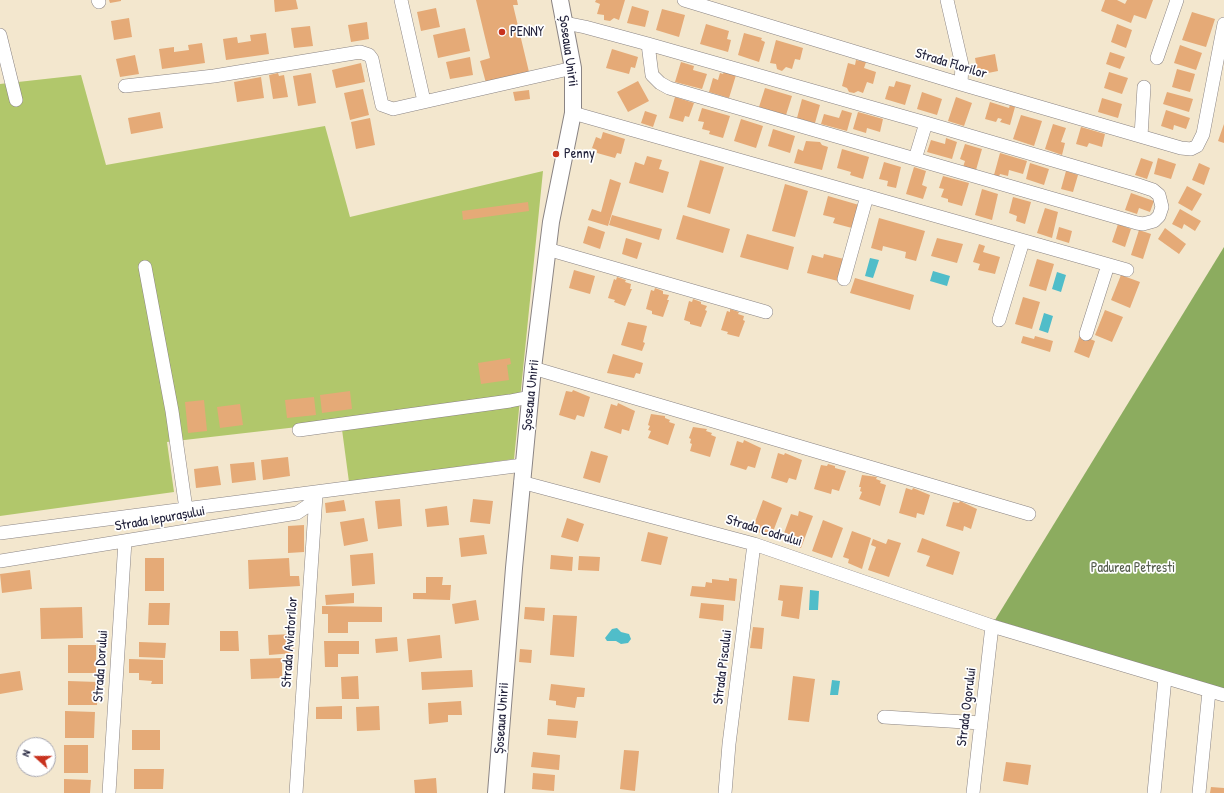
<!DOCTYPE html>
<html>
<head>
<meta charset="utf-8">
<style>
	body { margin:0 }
	#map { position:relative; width:1224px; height:793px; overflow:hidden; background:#f3e7ce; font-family:"Patrick Hand",sans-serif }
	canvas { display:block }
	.north { position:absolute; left:16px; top:737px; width:40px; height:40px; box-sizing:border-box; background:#fff; border:1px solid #a7a7b1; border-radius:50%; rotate:291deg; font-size:11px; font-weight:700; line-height:16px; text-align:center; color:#22223b }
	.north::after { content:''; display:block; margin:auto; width:14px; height:18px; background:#c8321e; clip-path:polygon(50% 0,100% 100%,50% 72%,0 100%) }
</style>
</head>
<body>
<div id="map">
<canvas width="1224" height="793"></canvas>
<div class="north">N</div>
</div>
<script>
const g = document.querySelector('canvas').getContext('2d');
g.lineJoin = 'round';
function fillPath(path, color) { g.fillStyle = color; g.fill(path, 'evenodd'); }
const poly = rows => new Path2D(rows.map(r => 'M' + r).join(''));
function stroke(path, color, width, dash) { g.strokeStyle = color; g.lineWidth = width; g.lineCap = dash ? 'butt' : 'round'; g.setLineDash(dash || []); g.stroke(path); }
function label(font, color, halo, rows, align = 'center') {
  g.font = font + ' "Patrick Hand",sans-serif'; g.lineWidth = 3.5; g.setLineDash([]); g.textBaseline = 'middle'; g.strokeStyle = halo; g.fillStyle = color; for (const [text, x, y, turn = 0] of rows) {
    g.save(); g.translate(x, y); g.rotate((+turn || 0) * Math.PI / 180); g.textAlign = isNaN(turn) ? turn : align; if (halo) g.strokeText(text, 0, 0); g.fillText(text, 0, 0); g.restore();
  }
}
fillPath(poly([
	[81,75,106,165,325,126,350,217,543,171,514,459,349,482,341,422,167,442,174,492,0,516,0,84]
]), '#b1c76b');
fillPath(poly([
	[1224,247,1224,689,995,620]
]), '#8cac5f');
fillPath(poly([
	[870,258,879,260,873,278,865,276],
	[933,271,950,276,947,286,930,281],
	[1057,272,1066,275,1061,292,1052,289],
	[1044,313,1053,316,1048,333,1039,330],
	[810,590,819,591,818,610,809,610],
	[617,628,621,632,629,634,631,639,628,643,621,644,616,641,607,641,605,638,612,629],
	[832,680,840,681,838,695,830,695]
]), '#50bdc9');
fillPath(poly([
	[109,0,121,0,121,1,110,3],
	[274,0,296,0,298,9,275,12],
	[476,0,517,0,518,5,513,5,529,72,486,83,480,61,490,58],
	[596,0,625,0,619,20,614,18,610,21,604,20,604,15,597,14,600,4,595,2],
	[1105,0,1117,0,1125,4,1127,0,1153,0,1146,19,1134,15,1131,23,1101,11],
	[632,6,649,11,645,27,627,23],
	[436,8,440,27,421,31,417,12],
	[662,9,685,15,679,37,656,30],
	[1192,12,1215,19,1206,47,1182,40],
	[129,18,132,37,114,40,111,21],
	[367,22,369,39,351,42,348,25],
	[706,24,729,31,727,39,731,40,728,52,700,44],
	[1117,24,1132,30,1126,48,1111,42],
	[310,26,313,46,294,48,291,28],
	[465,28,470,51,438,58,433,35],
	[266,33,269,54,226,60,223,39,237,37,238,43,251,41,250,35],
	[744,33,762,38,761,40,765,42,759,62,738,55],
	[776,40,803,48,800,60,795,59,792,69,786,67,782,71,777,69,776,64,770,63],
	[202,43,205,63,162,69,159,49,174,47,174,52,189,50,188,45],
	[1180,45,1202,53,1196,70,1174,63],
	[612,49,638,57,635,68,631,67,629,74,606,68],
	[1110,52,1125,57,1120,69,1106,64],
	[995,54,998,71,978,75,975,58],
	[135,55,139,74,120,77,116,59],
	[470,57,473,75,450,79,446,62],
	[856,60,866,62,864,68,876,72,873,84,867,82,863,93,858,91,854,93,849,92,847,88,842,86,848,63,855,65],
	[681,62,694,66,693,70,707,74,702,89,675,82],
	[361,63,365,82,336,88,332,70],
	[1177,69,1195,74,1190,92,1172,87],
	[724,72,736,75,729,98,709,92,713,78,718,80,720,73,723,74],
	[1109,72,1128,78,1122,94,1104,88],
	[278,73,279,76,284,75,288,97,273,99,269,75],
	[311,73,316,103,298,106,293,76],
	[261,77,264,98,237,102,234,82],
	[638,81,649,101,628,112,617,92],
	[896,81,911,85,905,105,885,99,889,86,894,87],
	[765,88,792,96,786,115,759,107],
	[363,89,369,115,350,120,344,93],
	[529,90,530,99,515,101,513,92],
	[922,92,942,99,937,115,917,109],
	[1167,92,1193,99,1189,112,1163,104],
	[675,97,694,103,689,117,685,116,683,122,669,118],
	[956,97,972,103,964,126,948,121],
	[1102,98,1122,104,1118,118,1098,112],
	[802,99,820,105,815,123,797,118],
	[990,102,1009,108,1010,105,1015,107,1010,125,1000,122,1002,119,998,118,996,122,985,119],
	[702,108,730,116,723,138,709,134,710,131,702,129,704,122,698,121],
	[842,110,852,113,847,131,821,124,824,114,839,118],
	[1166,110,1190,118,1186,129,1174,125,1173,130,1161,126],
	[645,111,657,115,653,127,641,123],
	[160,112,163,128,131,134,128,118],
	[858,112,883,119,880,132,867,128,866,133,853,129],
	[1021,115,1042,121,1034,146,1013,139],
	[370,118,375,145,356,149,351,122],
	[741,119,763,126,756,148,734,141],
	[1053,124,1066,128,1061,142,1065,143,1062,155,1045,149],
	[1224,124,1224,143,1218,141],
	[1081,127,1105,134,1102,147,1089,143,1087,147,1076,144],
	[773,129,795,136,790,153,768,146],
	[603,132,625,139,621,154,617,153,615,158,597,153,597,150,592,148,596,137,601,139],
	[946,138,957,142,952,159,927,152,931,140,945,144],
	[806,141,820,142,822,145,828,147,822,170,794,163,798,149,803,151],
	[965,144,982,149,976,170,963,167,965,161,960,159],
	[842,149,869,157,863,179,850,175,851,172,837,168],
	[1000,153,1027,161,1023,174,1009,170,1008,176,1000,174,999,177,994,175],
	[647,156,662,160,659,169,669,172,663,193,629,183,635,162,644,165],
	[1141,158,1153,162,1147,179,1135,175],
	[1158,158,1176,164,1171,179,1154,174],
	[700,160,724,167,710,214,687,207],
	[884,162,901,167,896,188,887,186,888,181,879,179],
	[1030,163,1049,169,1044,185,1026,179],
	[1199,163,1210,168,1204,185,1192,180],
	[914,167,926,171,922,185,927,187,923,199,906,194],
	[1066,171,1078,175,1073,192,1061,189],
	[943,176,969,183,962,206,948,202,948,199,941,197,944,189,939,188],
	[610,179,621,183,608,226,588,220,592,209,601,212],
	[785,184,808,191,795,237,772,231],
	[1187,186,1202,194,1192,211,1178,203],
	[982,189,998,194,992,220,975,215],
	[1131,193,1154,201,1150,212,1139,208,1137,214,1125,210],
	[828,196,859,205,852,228,833,223,835,218,823,215],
	[1013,197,1031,202,1025,224,1016,221,1017,216,1009,213],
	[528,202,529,211,463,220,462,211],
	[1045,208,1058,212,1052,238,1037,233],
	[1180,209,1201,221,1195,231,1184,224,1182,229,1172,224],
	[612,215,662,229,659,240,609,225],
	[683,215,730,229,723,253,676,239],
	[879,218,925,231,916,261,905,258,906,252,883,246,882,251,871,248],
	[1118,224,1131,229,1125,247,1112,242],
	[588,226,605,232,600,249,583,243],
	[1059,227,1072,231,1069,243,1056,239],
	[1165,228,1186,244,1179,254,1158,239],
	[1139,230,1151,234,1143,259,1131,255],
	[747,234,794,247,788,270,740,257],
	[626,238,642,243,637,259,622,254],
	[937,238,963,244,957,263,931,256],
	[979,244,985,246,983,252,1000,257,995,274,978,270,980,264,973,262],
	[824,254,844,259,838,281,807,273,812,255,823,258],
	[1037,259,1054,264,1046,291,1029,286],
	[574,270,595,276,590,294,569,288],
	[1121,275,1140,282,1130,308,1111,300],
	[617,277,626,280,625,282,631,284,630,289,632,289,625,306,614,302,615,300,608,298,614,279,616,280],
	[855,278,914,295,910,310,850,293],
	[655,288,663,291,663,294,669,295,667,300,669,300,663,317,652,314,652,311,646,309,651,290,654,291],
	[1023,297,1040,302,1032,329,1015,324],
	[693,299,701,302,701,304,707,306,705,310,707,311,701,327,690,324,690,322,684,320,689,301,692,302],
	[730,309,739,312,738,314,744,316,743,320,745,321,739,337,727,334,728,332,721,330,727,311,730,312],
	[1105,310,1123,317,1112,342,1095,335],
	[628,322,647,326,643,342,645,343,642,351,621,345],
	[1080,335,1095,341,1089,358,1074,352],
	[1023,336,1034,339,1035,336,1053,341,1050,352,1021,343],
	[613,354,643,363,640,374,636,373,634,378,607,373],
	[510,358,511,364,507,365,509,380,481,384,478,363],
	[573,390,590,397,584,417,577,415,575,420,559,415,566,391,572,392],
	[350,391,352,409,322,413,320,395],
	[314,397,316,415,287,418,285,400],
	[204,400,207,431,188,433,185,402],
	[618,403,635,411,629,431,622,429,621,434,604,428,611,404,617,406],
	[240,404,243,425,220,428,217,407],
	[651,414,665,416,665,418,670,420,669,422,675,424,668,445,648,438,651,431,648,430,650,426,648,425],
	[693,427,707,429,706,431,712,433,711,435,716,437,710,457,690,451,692,444,690,443,691,439,689,438],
	[744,440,761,448,755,468,748,466,746,470,730,465,737,441,743,443],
	[591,451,608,456,600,483,583,478],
	[778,453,784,455,785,453,802,460,796,480,789,478,787,483,771,478],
	[288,457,290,476,263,480,261,460],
	[254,462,256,480,232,483,230,464],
	[828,464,835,466,835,468,846,471,839,491,832,489,831,494,814,489,821,465,827,466],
	[218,466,221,485,196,488,194,469],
	[862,475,877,477,876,479,881,481,880,483,886,485,880,506,859,499,862,492,860,491,861,487,859,487],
	[906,488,912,490,913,488,930,495,924,515,917,513,916,518,899,513],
	[400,499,402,526,378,529,375,501],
	[473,499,493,501,490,524,470,522],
	[344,500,346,511,326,513,325,503],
	[763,500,782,508,771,537,752,530],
	[960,501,977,509,971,529,964,526,963,531,946,526,953,502,959,503],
	[447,506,449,525,427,527,425,509],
	[799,511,813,516,801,548,788,544,790,539,783,536,791,514,798,516],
	[364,518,368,541,344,546,340,522],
	[567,518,584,524,578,542,561,537],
	[823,520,843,528,832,558,812,551],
	[304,525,304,552,288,553,288,526],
	[852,531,871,538,862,569,848,563,849,559,843,557],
	[648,532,668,537,661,565,641,561],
	[484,535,487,554,461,557,459,538],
	[922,538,960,552,953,575,926,566,930,556,917,552],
	[873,539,886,544,888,539,901,543,889,577,868,570,876,547,871,545],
	[373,553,375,584,352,586,350,555],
	[551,555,573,557,572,571,550,569],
	[579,556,600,557,599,571,578,570],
	[145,558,164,558,164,591,145,591],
	[289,558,290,576,299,576,300,586,249,589,248,560],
	[30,570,32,589,2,593,0,574],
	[426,577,443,577,442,585,451,585,450,600,413,599,413,593,426,593],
	[729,578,737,579,735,601,690,596,692,586,705,587,706,582,712,583,712,579,729,581],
	[780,585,803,587,799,619,781,616,783,601,778,600],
	[354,593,354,603,326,605,325,595],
	[476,600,479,620,455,624,452,604],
	[149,603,170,603,169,625,148,625],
	[701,603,724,605,723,621,699,618],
	[322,606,382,607,382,622,348,622,348,633,328,633,328,614,322,614],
	[82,607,83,638,41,639,40,608],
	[525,607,545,608,544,621,524,619],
	[553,615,577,616,574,657,550,655],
	[753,627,764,628,762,649,750,648],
	[220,631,238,631,239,651,220,651],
	[294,634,294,653,269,655,268,635],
	[440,635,442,658,409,662,407,639],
	[397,637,398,651,376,653,375,639],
	[324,641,359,641,359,654,338,654,338,667,325,667],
	[139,642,166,643,165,658,139,657],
	[68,645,96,645,96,673,68,673],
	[520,649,532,650,531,663,519,662],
	[282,658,282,678,251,679,250,659],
	[129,659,163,660,163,684,151,684,152,681,139,680,139,673,129,673],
	[472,670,473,687,422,690,421,672],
	[20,671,23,690,0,694,0,674],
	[358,676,359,699,342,699,341,677],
	[793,676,815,679,809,722,788,720],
	[68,681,98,682,97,705,68,705],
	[551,684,585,688,584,697,577,697,575,708,556,705,556,701,549,700],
	[461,701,462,715,448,715,448,722,429,724,428,703],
	[342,706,342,719,316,719,316,707],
	[379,706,380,730,357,731,356,707],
	[65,711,95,712,94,738,65,738],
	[548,719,578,721,576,738,547,735],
	[132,730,160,730,160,750,132,750],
	[64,745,88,745,88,773,64,773],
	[624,750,639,751,635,791,620,789],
	[533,752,560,755,559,770,531,767],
	[1006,762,1031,765,1028,785,1003,781],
	[134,769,164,769,163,789,134,789],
	[533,773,555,775,554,791,532,789],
	[436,778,437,793,415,793,414,780],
	[64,779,91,780,90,793,64,793],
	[1211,787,1224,788,1224,793,1210,793]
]), '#e5aa77');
const minor = poly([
	[98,0,99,2],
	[401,0,424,101],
	[684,0,961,84,1181,148,1191,149,1197,146,1203,134,1224,24],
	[947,0,962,65,961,84],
	[565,23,585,27,648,44,926,123,1138,185,1153,190,1159,195,1162,207,1159,216,1154,221,1143,224,1137,223,669,88,660,83,652,75,648,44],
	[0,35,16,100],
	[1157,58,1177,0],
	[125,86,214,76,360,52,369,55,372,59,382,105,393,109,573,68],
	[573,113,1127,270],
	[1141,136,1144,87],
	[915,159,926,123],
	[547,249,766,312],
	[145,267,172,411,186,509],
	[844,279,867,196],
	[999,320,1023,241],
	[1086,334,1108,265],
	[533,368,1029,514],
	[299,430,510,401,530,397],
	[521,482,754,544,992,626,1224,695],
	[0,533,523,465],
	[0,561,297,513,309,505,316,493],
	[884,717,981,723],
	[109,793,125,541],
	[296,793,316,495],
	[725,793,729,744,754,544],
	[973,793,992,626],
	[1154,793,1165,678],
	[1199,793,1209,691]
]);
const major = poly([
	[496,793,514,568,533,368,551,222,573,113,573,68,560,0]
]);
stroke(minor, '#8a8484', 14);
stroke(major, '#8a8484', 18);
stroke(minor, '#fff', 13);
stroke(major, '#fff', 16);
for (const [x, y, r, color] of [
	[502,32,4,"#c8321e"],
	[556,154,4,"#c8321e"]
]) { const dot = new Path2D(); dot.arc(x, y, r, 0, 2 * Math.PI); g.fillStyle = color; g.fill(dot); stroke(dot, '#fff', 1.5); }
label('14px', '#22223b', '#fff', [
	["PENNY",510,32],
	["Penny",564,154]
], 'left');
label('14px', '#22223b', '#fff', [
	["Șoseaua Unirii",568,51,82],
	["Strada Florilor",951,64,17],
	["Șoseaua Unirii",531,395,-84],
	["Strada Iepurașului",160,519,-10],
	["Strada Codrului",764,531,17],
	["Strada Aviatorilor",290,642,-86],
	["Strada Dorului",101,666,-86],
	["Strada Piscului",723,667,-83],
	["Strada Ogorului",967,707,-83],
	["Șoseaua Unirii",502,718,-86]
]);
label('14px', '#545c4c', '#fff', [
	["Padurea Petresti",1133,568]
]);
</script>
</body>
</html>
